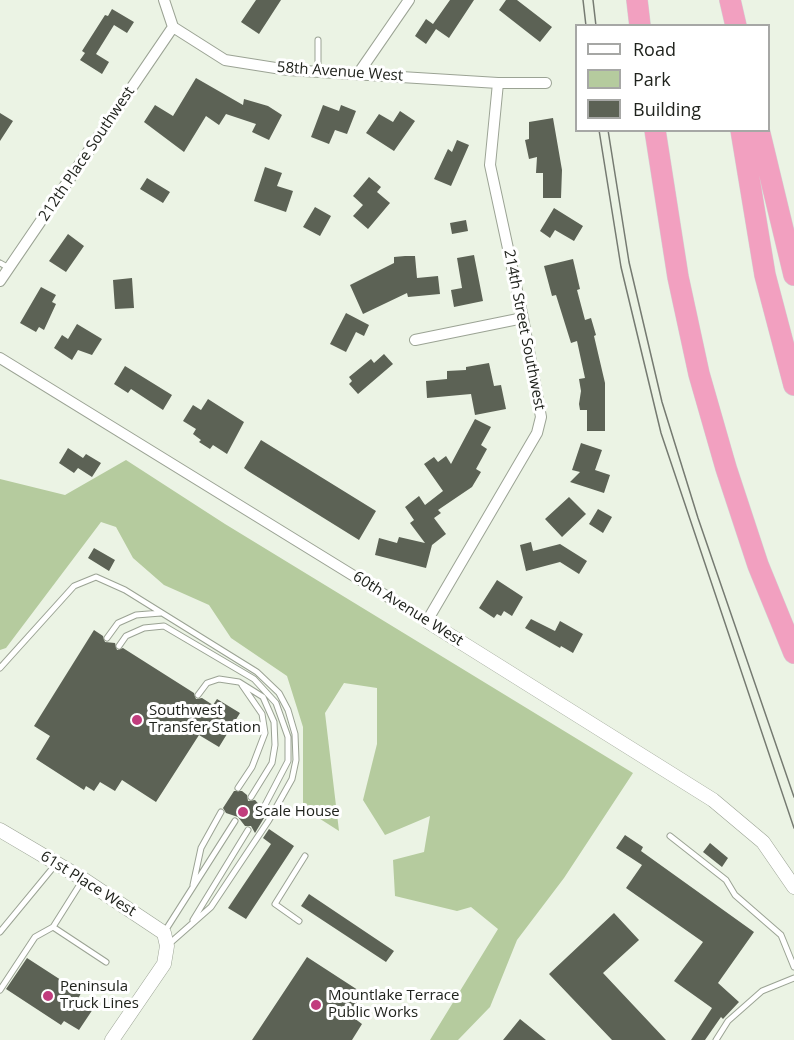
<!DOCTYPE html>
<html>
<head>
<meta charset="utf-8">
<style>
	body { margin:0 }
	#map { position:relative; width:794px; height:1040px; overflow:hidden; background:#ebf3e4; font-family:"Open Sans",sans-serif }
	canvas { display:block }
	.legend { position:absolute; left:575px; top:24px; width:195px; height:108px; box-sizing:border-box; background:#fff; border:2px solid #a6a7a5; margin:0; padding:8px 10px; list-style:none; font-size:18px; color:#20231d }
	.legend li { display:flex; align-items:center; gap:12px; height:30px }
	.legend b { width:30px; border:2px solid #a6a7a5 }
</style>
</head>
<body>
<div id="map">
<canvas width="794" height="1040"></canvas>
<ul class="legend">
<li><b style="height:8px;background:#fff"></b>Road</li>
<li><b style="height:16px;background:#b5cb9e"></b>Park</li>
<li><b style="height:16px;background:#5c6255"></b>Building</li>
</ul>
</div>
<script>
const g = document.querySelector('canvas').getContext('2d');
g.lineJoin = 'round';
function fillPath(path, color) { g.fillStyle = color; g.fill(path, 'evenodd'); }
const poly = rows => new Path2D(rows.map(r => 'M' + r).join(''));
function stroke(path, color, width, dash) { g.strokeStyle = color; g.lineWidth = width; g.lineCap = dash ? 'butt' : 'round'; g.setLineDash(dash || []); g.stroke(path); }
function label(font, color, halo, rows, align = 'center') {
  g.font = font + ' "Open Sans",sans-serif'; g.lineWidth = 6; g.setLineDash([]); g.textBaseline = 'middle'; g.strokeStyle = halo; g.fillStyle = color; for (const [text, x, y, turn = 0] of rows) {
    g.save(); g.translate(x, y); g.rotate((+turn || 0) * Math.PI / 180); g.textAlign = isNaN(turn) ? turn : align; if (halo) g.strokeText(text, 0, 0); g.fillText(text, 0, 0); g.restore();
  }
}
fillPath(poly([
	[126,460,225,524,633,773,564,878,517,940,490,1007,458,1040,430,1040,498,929,471,907,457,911,395,896,393,860,424,852,430,816,385,835,363,800,377,744,377,688,344,683,325,713,339,831,303,808,303,727,287,676,231,638,209,605,164,585,133,558,116,527,101,522,6,648,0,650,0,479,65,495]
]), '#b5cb9e');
fillPath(poly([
	[256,0,281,0,259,34,241,22],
	[450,0,474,0,449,38,436,29,426,44,415,36,426,19,433,24],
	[506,0,517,0,552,27,540,42,499,10],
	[112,9,134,22,127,33,114,25,96,54,109,62,102,74,80,60,85,53,82,51,105,15,108,16],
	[196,78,243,105,244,99,268,106,282,115,269,140,252,132,256,124,226,114,219,125,206,116,184,152,144,122,155,105,173,116],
	[323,105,339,111,341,105,356,111,347,134,335,130,329,144,311,137],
	[400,111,415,121,394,151,366,133,379,114,393,122],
	[0,113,13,121,0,141],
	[553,118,562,170,561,198,543,198,543,173,536,173,537,157,529,159,525,140,529,139,529,122],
	[457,140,469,145,451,186,434,179,448,149,452,152],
	[265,167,282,173,277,186,293,191,286,212,254,201],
	[369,177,381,187,377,192,390,203,368,229,353,216,363,205,353,196],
	[147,178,170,192,163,203,140,189],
	[315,207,331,216,320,236,303,227],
	[554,208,583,226,574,241,555,230,550,238,540,231],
	[466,220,468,231,452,234,450,223],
	[68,234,84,246,66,272,49,261],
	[474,255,483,301,454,307,451,290,462,288,457,258],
	[405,256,415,256,417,278,438,276,440,294,408,297,407,293,363,314,350,285,394,263,394,257],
	[573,259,580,289,577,290,585,320,591,318,596,335,594,336,605,383,605,431,587,431,587,410,580,410,579,404,581,391,579,379,585,378,577,341,571,343,556,295,552,296,544,266],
	[132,278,134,308,115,309,113,280],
	[41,287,56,295,52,302,56,304,44,330,39,327,36,332,20,323],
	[346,313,369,325,364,336,356,332,346,352,330,344],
	[77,324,102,339,92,355,78,350,72,360,54,348,62,335,68,339],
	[384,354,393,364,358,394,349,384,352,381,349,377,371,359,374,363],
	[489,363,494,386,501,385,506,409,475,415,471,394,427,398,426,381,447,379,447,371,466,370,466,367],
	[125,366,172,395,163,410,131,389,128,393,114,384],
	[208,399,244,422,227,454,213,445,210,449,199,442,201,440,193,434,196,429,183,421,193,405,201,410],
	[475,419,491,427,481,445,487,449,476,469,481,472,472,487,438,510,441,513,434,518,446,534,432,545,426,568,375,555,379,538,397,543,399,537,425,543,410,523,414,520,405,507,419,496,425,505,443,491,424,464,434,457,438,462,446,456,451,464],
	[261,440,376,511,359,540,248,471,244,468],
	[581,443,602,450,595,470,610,475,604,493,570,482,580,472,572,470],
	[68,448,83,458,86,454,101,463,92,477,78,468,74,473,59,463],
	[569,497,586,514,562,537,545,519],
	[598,509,612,517,603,533,589,524],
	[531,542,533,551,560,544,587,561,579,574,560,562,526,571,520,545],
	[94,548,115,560,109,571,88,558],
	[497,580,523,597,512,616,504,611,501,616,497,614,494,618,479,608],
	[531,619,555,631,560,621,583,634,573,653,561,646,560,648,525,628],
	[94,630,103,636,105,642,115,643,117,650,123,648,194,693,196,699,202,698,213,705,217,699,240,713,219,747,199,735,156,802,122,780,115,791,100,782,94,791,86,786,84,790,36,759,50,736,34,726],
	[234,791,242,791,247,795,248,801,255,800,264,810,260,815,264,818,255,833,251,826,245,826,238,817,226,813,223,808],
	[269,829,294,846,246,919,228,908,271,844,263,838],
	[625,835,643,847,641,851,754,932,718,983,739,1002,723,1019,721,1017,705,1040,691,1040,712,1008,674,981,703,942,626,888,642,865,616,848],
	[710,843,728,858,722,867,703,852],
	[309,894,394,951,386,962,301,906],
	[614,913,639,940,603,973,666,1040,612,1040,549,974],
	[307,957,364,994,350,1015,362,1024,352,1040,252,1040],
	[27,958,81,993,78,999,93,1009,79,1030,64,1021,61,1025,6,989],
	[520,1019,546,1040,503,1040]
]), '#5c6255');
const service = poly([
	[318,40,318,71],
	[0,263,9,268],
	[107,638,118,623,136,615,161,613],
	[119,646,126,636,144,628,164,626,254,679,276,703,288,737,288,761,265,805],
	[0,668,74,586,96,577,125,590,257,672,279,693,288,710,295,734,296,760,292,779,269,820,211,907,169,944],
	[198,695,207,683,219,679,239,682,263,697,274,722,275,745,272,763,251,797],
	[238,788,252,767,265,733,262,714,242,685],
	[670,836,726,880,735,895,781,935,794,967],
	[82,881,53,927,106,962],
	[193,885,201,848,221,812],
	[193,920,248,830],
	[299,921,275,904,305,856],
	[165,931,235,821],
	[0,932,56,864],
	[0,990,35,937,53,927],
	[716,1040,728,1021,762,991,794,978]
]);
const minor = poly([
	[164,0,173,27,225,60,288,70,498,83,546,83],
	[358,74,409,0],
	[0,281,173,27],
	[415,340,523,318],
	[0,358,427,621,537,433,541,417,523,318,490,165,498,83]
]);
const tertiary = poly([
	[427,621,713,800,763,842,794,887],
	[0,830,83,879,164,933,167,946,164,964,112,1040]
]);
const motorway = poly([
	[637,0,640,26],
	[730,0,736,26],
	[655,130,678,277,699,374,726,468,758,565,794,653],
	[741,130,765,275,794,385],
	[759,130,794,275]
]);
stroke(service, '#9ba394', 7);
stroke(minor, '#9ba394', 12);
stroke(tertiary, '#9ba394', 15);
stroke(motorway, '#d2d3d2', 22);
stroke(service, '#fff', 5);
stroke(minor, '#fff', 10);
stroke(tertiary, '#fff', 14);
stroke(motorway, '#f2a0c0', 21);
stroke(poly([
	[583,0,586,26],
	[593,0,596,26],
	[599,130,621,267,661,433,794,828],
	[608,130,629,262,662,402,698,518,794,797]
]), '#757a71', 1.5);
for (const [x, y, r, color] of [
	[137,720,6,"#c13c7d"],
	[243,812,6,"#c13c7d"],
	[48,996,6,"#c13c7d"],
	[316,1005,6,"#c13c7d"]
]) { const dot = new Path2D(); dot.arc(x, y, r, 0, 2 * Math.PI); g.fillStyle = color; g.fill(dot); stroke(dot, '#fff', 2); }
label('15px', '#20231d', '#fff', [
	["58th Avenue West",340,72,4],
	["212th Place Southwest",87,154,-56],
	["214th Street Southwest",524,330,79],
	["60th Avenue West",408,609,32],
	["61st Place West",88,884,32]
]);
label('15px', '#20231d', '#fff', [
	["Southwest",149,711],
	["Transfer Station",149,728],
	["Scale House",255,812],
	["Peninsula",60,987],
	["Truck Lines",60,1004],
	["Mountlake Terrace",328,996],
	["Public Works",328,1013]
], 'left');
</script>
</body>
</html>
